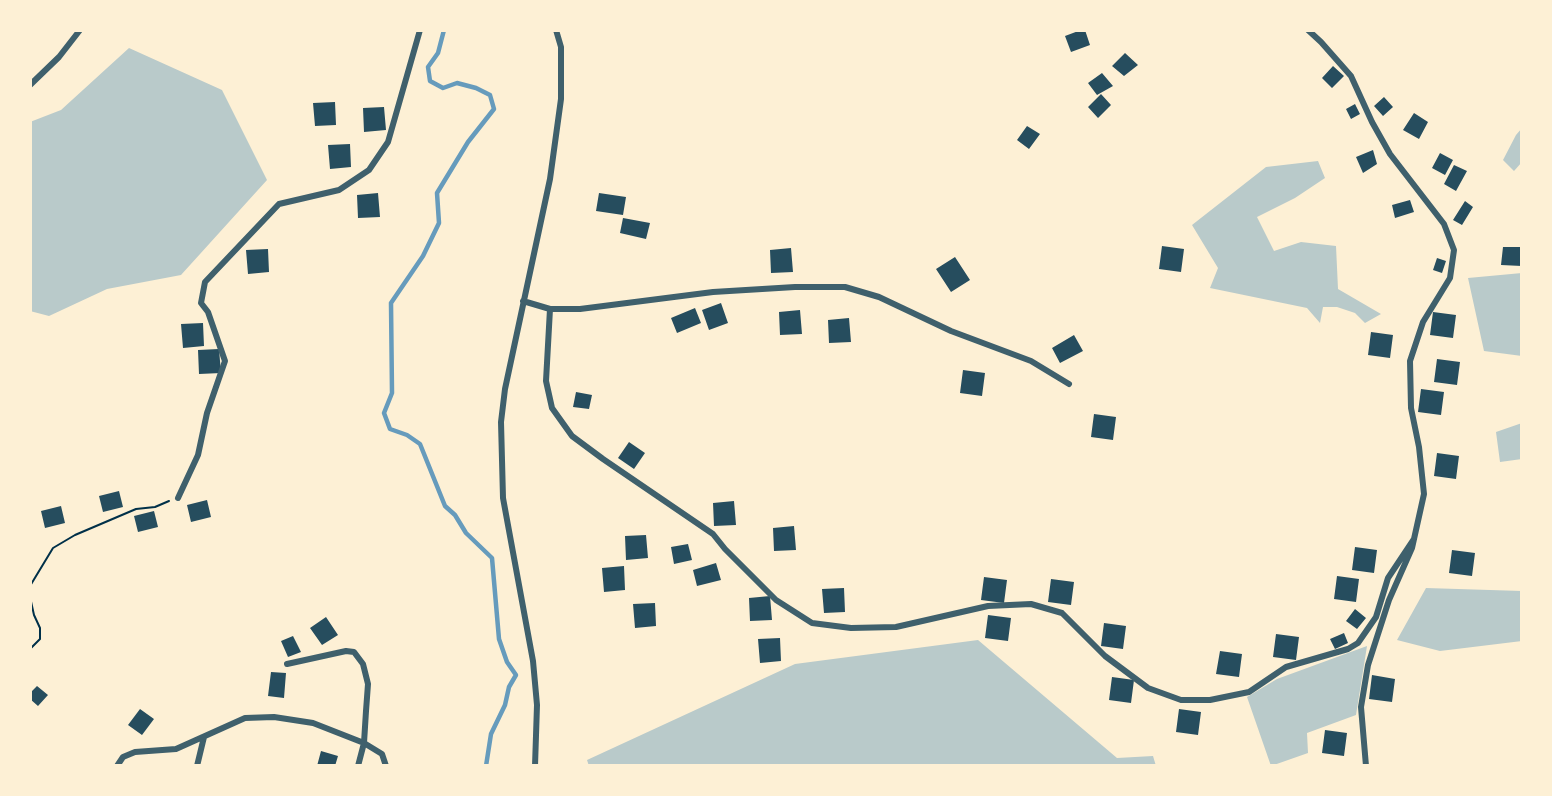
<!DOCTYPE html>
<html>
<head>
<meta charset="utf-8">
<style>
	body { margin:0 }
	#map { position:relative; width:1552px; height:796px; overflow:hidden; background:#fdf0d5; font-family:Arial,sans-serif }
	canvas { display:block }
	.frame { position:absolute; inset:0; border:32px solid #fdf0d5; pointer-events:none }
</style>
</head>
<body>
<div id="map">
<canvas width="1552" height="796"></canvas>
<div class="frame"></div>
</div>
<script>
const g = document.querySelector('canvas').getContext('2d');
g.lineJoin = 'round';
function fillPath(path, color) { g.fillStyle = color; g.fill(path, 'evenodd'); }
const poly = rows => new Path2D(rows.map(r => 'M' + r).join(''));
function stroke(path, color, width, dash) { g.strokeStyle = color; g.lineWidth = width; g.lineCap = dash ? 'butt' : 'round'; g.setLineDash(dash || []); g.stroke(path); }
fillPath(poly([
	[129,48,222,90,267,180,181,275,107,289,49,316,30,311,30,122,61,110],
	[1522,128,1522,162,1514,171,1503,160,1516,135],
	[1318,161,1325,178,1295,198,1257,217,1274,251,1301,242,1336,246,1338,289,1381,314,1365,323,1355,313,1337,307,1323,307,1320,323,1307,308,1210,288,1218,268,1192,225,1266,167],
	[1522,273,1522,356,1484,351,1468,278],
	[1522,423,1522,459,1500,462,1496,432],
	[1426,588,1522,591,1522,641,1440,651,1397,640],
	[978,640,1117,758,1153,756,1156,766,589,766,587,760,795,664],
	[1367,646,1356,715,1307,733,1308,753,1271,766,1247,697,1277,679]
]), '#b9caca');
stroke(poly([
	[444,30,438,53,428,67,430,81,443,88,457,83,476,88,490,95,494,109,468,142,437,193,439,223,423,256,391,303,392,393,384,413,390,429,407,435,420,444,445,506,455,515,466,533,492,558,499,639,507,662,516,675,509,687,505,705,491,734,486,766]
]), '#669bbc', 4.5);
fillPath(poly([
	[1081,30,1085,30,1090,45,1071,52,1065,36],
	[1125,53,1138,65,1124,76,1112,66],
	[1333,66,1344,76,1332,88,1322,78],
	[1102,73,1113,86,1097,95,1088,83],
	[1101,94,1111,105,1098,118,1088,107],
	[1384,97,1393,107,1383,116,1374,106],
	[335,102,336,125,315,126,313,103],
	[1355,104,1360,114,1351,119,1346,109],
	[384,107,386,130,364,132,363,108],
	[1414,113,1428,122,1419,139,1403,130],
	[1027,126,1040,134,1029,149,1017,140],
	[350,144,351,167,330,169,328,145],
	[1373,150,1377,164,1363,173,1356,157],
	[1440,153,1453,160,1445,175,1432,168],
	[1454,165,1467,171,1456,191,1444,184],
	[378,193,380,217,358,218,357,195],
	[599,193,626,197,623,215,596,211],
	[1410,200,1414,212,1395,218,1392,205],
	[1465,201,1473,207,1462,225,1453,220],
	[623,218,650,223,646,239,620,233],
	[1162,246,1184,249,1181,272,1159,269],
	[1503,247,1521,247,1522,266,1501,265],
	[791,248,793,272,771,273,770,250],
	[268,249,269,272,248,274,246,250],
	[955,257,970,280,951,292,936,269],
	[1437,258,1446,261,1442,273,1433,270],
	[721,303,728,323,709,330,702,310],
	[695,308,701,323,677,333,671,318],
	[800,310,802,334,780,335,779,312],
	[1433,312,1456,315,1453,338,1430,335],
	[849,318,851,342,829,343,828,320],
	[203,323,204,346,183,348,181,324],
	[1371,332,1393,335,1390,358,1368,355],
	[1074,335,1083,351,1060,363,1052,348],
	[219,349,221,373,199,374,198,350],
	[1437,359,1460,362,1457,385,1434,382],
	[963,370,985,373,982,396,960,393],
	[1421,389,1444,392,1441,415,1418,412],
	[576,392,592,395,589,409,573,407],
	[1094,414,1116,417,1113,440,1091,437],
	[629,442,645,453,634,469,618,458],
	[1437,453,1459,456,1456,479,1434,476],
	[119,491,123,507,103,512,99,496],
	[207,500,211,517,191,522,187,505],
	[734,501,736,525,714,526,713,503],
	[61,506,65,523,45,528,41,511],
	[154,511,158,527,138,532,134,516],
	[794,526,796,550,774,551,773,528],
	[646,535,648,558,626,560,625,536],
	[688,544,692,560,674,564,671,547],
	[1355,547,1377,550,1374,573,1352,570],
	[1452,550,1475,553,1472,576,1449,573],
	[716,563,721,580,697,586,693,570],
	[624,566,625,590,604,592,602,568],
	[1337,576,1359,579,1356,602,1334,599],
	[984,577,1007,580,1004,603,981,600],
	[1051,579,1074,582,1071,605,1048,602],
	[844,588,845,612,824,613,822,589],
	[770,596,772,620,750,621,749,598],
	[655,603,656,626,635,628,633,604],
	[1355,609,1366,618,1357,629,1346,621],
	[988,615,1011,618,1008,641,985,638],
	[326,617,338,635,322,645,310,628],
	[1104,623,1126,626,1123,649,1101,646],
	[1344,633,1348,643,1335,649,1330,639],
	[1276,634,1299,637,1296,660,1273,657],
	[293,636,301,652,288,657,281,641],
	[780,638,781,661,760,663,758,639],
	[1220,651,1242,654,1239,677,1216,674],
	[271,672,286,673,284,698,268,696],
	[1372,675,1395,679,1392,702,1369,699],
	[1112,677,1134,680,1131,703,1109,700],
	[37,686,48,695,38,706,30,699,30,693],
	[140,709,154,719,142,735,128,725],
	[1179,709,1201,712,1198,735,1176,732],
	[1325,730,1347,733,1344,756,1322,753],
	[321,751,338,756,335,766,317,766]
]), '#264d5e');
stroke(poly([
	[30,586,53,548,75,535,136,509,155,507,169,501],
	[30,597,34,615,40,628,40,639,30,649]
]), '#003049', 2);
stroke(poly([
	[1308,30,1321,42,1351,76,1372,122,1390,154,1444,224,1454,250,1450,278,1423,322,1410,361,1411,408,1419,447,1424,494,1412,548,1389,600,1368,665,1361,707,1366,766],
	[30,85,59,57,80,30],
	[523,301,550,309,546,381,552,408,572,436,603,459,713,534,725,549,776,600,812,623,851,628,896,627,988,606,1031,604,1062,613,1105,656,1148,688,1181,700,1210,700,1249,692,1286,667,1348,649,1358,643,1376,617,1388,578,1414,539],
	[550,309,580,309,713,292,795,287,845,287,879,297,951,331,1031,361,1069,384],
	[178,498,198,455,207,413,225,361,208,312,201,303,205,282,279,204,339,190,369,170,388,142,420,30],
	[287,664,346,651,354,652,363,664,368,684,366,711,364,743,358,766],
	[117,766,123,757,135,752,176,749,245,718,274,717,313,723,364,743,382,754,386,766],
	[197,766,204,737],
	[535,766,537,705,533,661,503,498,501,422,505,389,550,179,561,99,561,47,556,30]
]), '#3f606c', 6);
</script>
</body>
</html>
